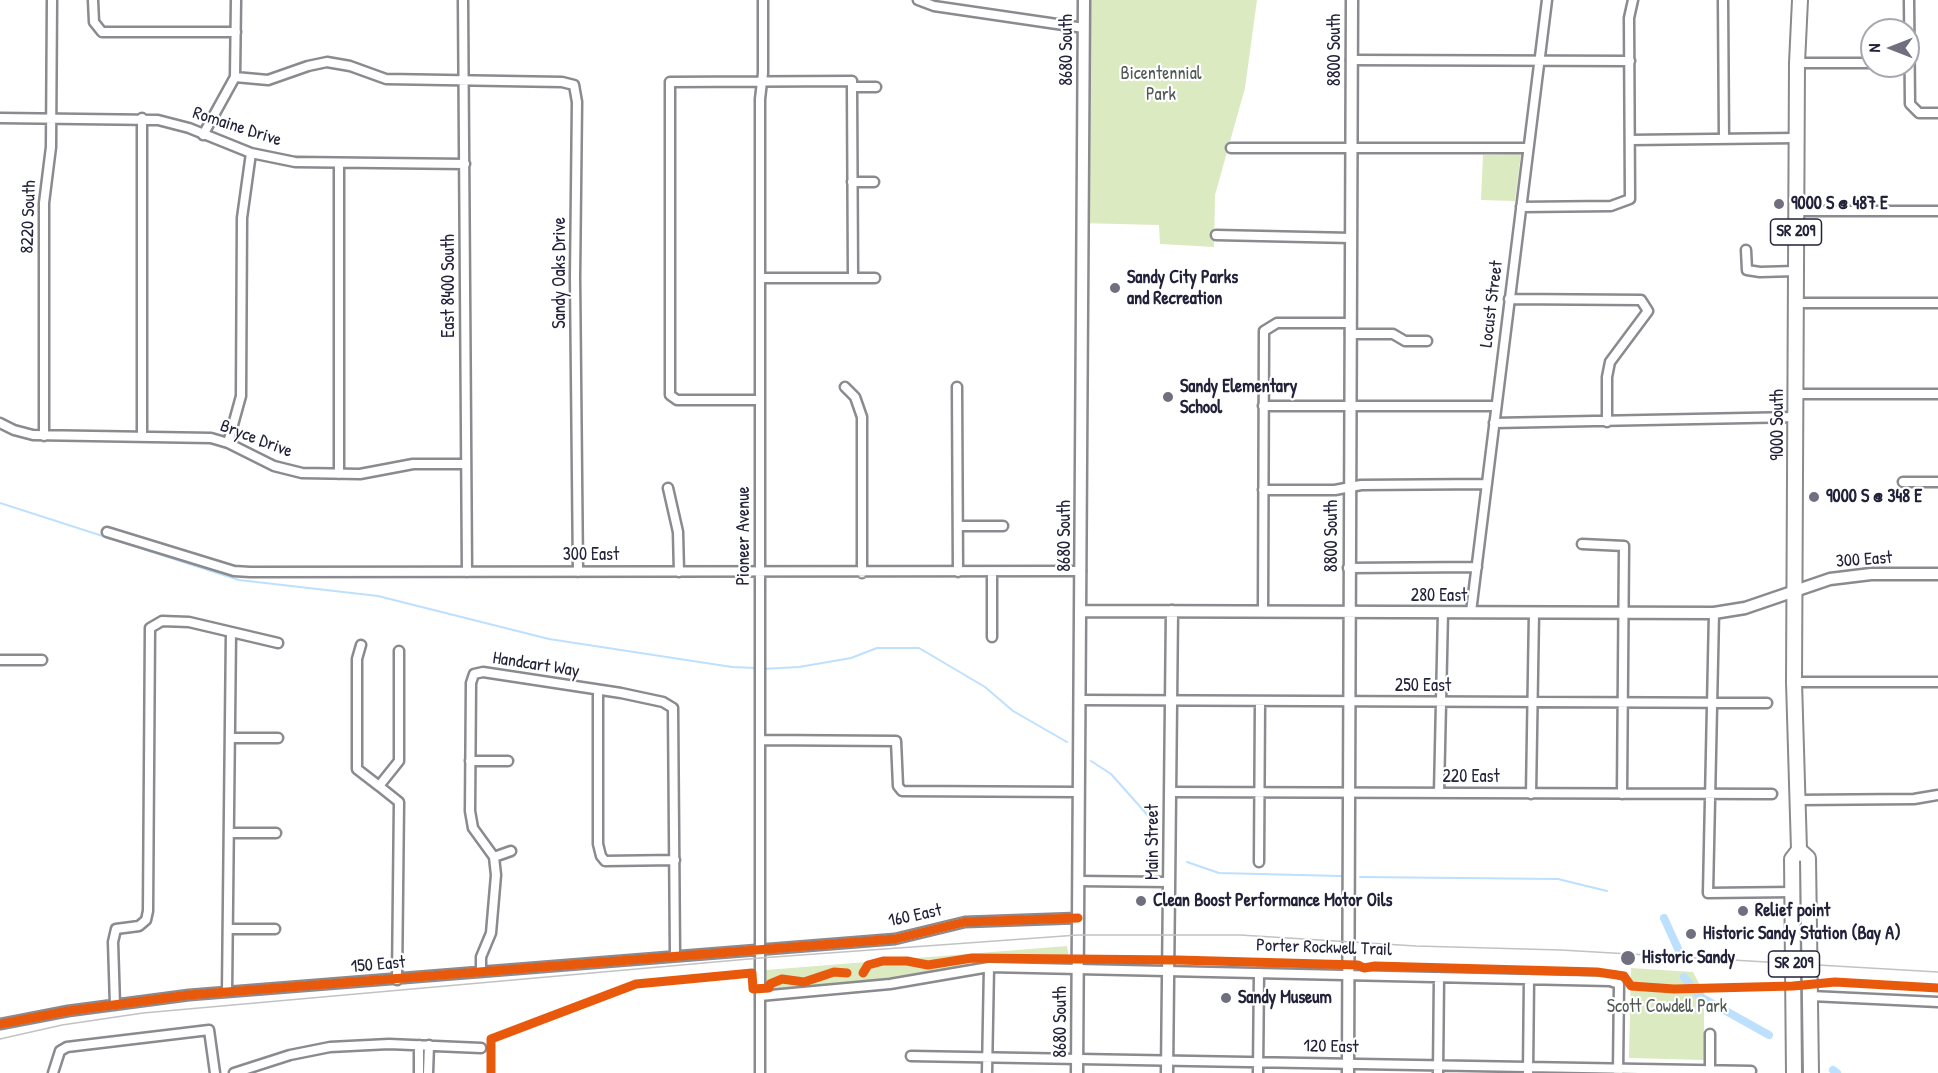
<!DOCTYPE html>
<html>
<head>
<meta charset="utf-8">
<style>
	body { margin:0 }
	#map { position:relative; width:1938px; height:1073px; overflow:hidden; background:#fff; font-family:"Patrick Hand",sans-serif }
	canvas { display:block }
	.north { position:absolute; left:1860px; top:18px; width:60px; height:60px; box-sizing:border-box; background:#fff; border:2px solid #a7a7b1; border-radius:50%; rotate:270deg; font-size:16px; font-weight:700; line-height:24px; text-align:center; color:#22223b }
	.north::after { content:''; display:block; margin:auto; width:21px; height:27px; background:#6f6f80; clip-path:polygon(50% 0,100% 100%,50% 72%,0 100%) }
</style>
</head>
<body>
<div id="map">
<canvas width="1938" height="1073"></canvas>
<div class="north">N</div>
</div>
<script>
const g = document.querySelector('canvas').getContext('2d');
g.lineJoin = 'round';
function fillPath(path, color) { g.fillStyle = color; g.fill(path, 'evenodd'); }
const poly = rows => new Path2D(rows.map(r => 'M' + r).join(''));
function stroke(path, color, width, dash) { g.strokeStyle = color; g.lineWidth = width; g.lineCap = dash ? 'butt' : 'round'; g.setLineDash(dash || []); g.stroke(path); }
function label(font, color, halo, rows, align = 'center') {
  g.font = font + ' "Patrick Hand",sans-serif'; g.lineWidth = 4.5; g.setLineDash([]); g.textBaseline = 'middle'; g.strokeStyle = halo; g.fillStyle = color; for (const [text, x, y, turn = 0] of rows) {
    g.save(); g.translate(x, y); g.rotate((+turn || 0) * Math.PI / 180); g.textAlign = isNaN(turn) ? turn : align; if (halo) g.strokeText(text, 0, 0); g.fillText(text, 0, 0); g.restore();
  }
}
fillPath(poly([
	[1080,0,1257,0,1245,88,1215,195,1214,247,1160,244,1159,225,1079,223],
	[1521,154,1515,201,1481,200,1483,155],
	[1067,946,1069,958,1065,963,979,962,893,979,776,990,766,984,766,970],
	[1631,968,1693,972,1704,993,1704,1060,1629,1058]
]), '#dceac1');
stroke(poly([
	[0,503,239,580,378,596,549,639,732,667,756,668],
	[762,669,799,667,851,658,877,648,919,648,985,687,1013,711,1067,742],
	[1091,761,1111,774,1159,828],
	[1187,862,1219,873,1341,876],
	[1360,877,1558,879,1607,891]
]), '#bde0ff', 2);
stroke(poly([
	[1664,918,1679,951],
	[1684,977,1699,996,1769,1035],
	[1833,1070,1837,1073]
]), '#bde0ff', 8);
const minor = poly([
	[93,0,94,22,102,32,236,32],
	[463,0,467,572],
	[918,0,934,6,1084,28],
	[1723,0,1724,139],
	[1909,0,1910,104,1919,113,1938,113],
	[1351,60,1630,61],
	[1797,63,1872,63],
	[235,77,268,80,308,66,327,62,350,66,386,79,562,82,574,85,577,102,575,277,578,572],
	[852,87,853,277],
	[0,118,158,120,189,128,251,153,295,162,465,164],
	[203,135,235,77,236,0],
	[1630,140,1796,138],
	[1231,148,1528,148],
	[852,182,874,182],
	[1521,207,1611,206,1630,199,1629,18,1633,0],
	[1796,211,1938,211],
	[1216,235,1351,238],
	[1746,250,1747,270,1760,272,1796,271],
	[760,278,875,278],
	[1509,299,1641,300,1648,311,1610,362,1607,377,1607,422],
	[1796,303,1938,303],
	[1350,334,1393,334,1405,341,1427,341],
	[845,387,855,397,862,417,862,573],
	[957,387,958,572],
	[1796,394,1938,394],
	[760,400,677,400,670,395,670,82,852,81,852,87,876,87],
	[1263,406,1496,406],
	[0,423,14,430,33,435,211,438,228,443,274,466,302,473,360,474,413,464,466,464],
	[1494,423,1796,417],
	[44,436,44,203,51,147,52,0],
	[142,436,142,118],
	[228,443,241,396,242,218,251,153],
	[339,474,339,164],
	[1903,482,1938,482],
	[668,488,678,532,679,572],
	[1263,490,1335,490,1361,485,1487,484],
	[958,526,1003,526],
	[107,532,234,571,250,572,1081,571],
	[1582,544,1624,546,1622,794],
	[1348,568,1477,567],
	[1263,612,1264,331,1277,323,1350,323],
	[1471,612,1547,0],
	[1714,613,1708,893,1793,892],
	[992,637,992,572],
	[361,645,357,659,357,769,379,786],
	[0,660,42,660],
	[1794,682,1938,682],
	[598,691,598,844,601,856,605,861,675,860],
	[1080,700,1767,703],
	[230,738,278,738],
	[760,740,896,741,898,786,902,791,1078,792],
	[470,761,508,761],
	[1170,792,1772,794],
	[1439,793,1443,612],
	[1531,794,1534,613],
	[1797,800,1914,799,1938,795],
	[229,833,276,833],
	[494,857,511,851],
	[1259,862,1260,702],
	[1078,881,1169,882],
	[228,929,275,929],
	[481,972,481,957,491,933,496,875,494,857,473,828,470,811,471,683,474,674,483,672,621,693,663,702,673,708,675,955],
	[397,980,399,802,379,786,399,761,399,651],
	[227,992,231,632],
	[760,996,890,984,989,967,1610,981,1619,984,1618,1073],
	[1811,996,1938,1002],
	[115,1005,113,942,116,929,139,926,146,920,148,911,150,628,162,621,189,622,278,643],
	[0,1024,68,1011,189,995,895,939,965,922,1078,918],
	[911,1056,1751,1071],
	[53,1073,60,1051,67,1047,209,1030,215,1073],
	[234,1073,290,1055,330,1047,389,1044,481,1048],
	[419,1073,419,1045],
	[428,1073,429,1045],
	[760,1073,760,99,763,73,763,0],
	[987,1073,989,967],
	[1258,1073,1259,973],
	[1438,1073,1439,977],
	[1528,1073,1529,979],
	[1710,1073,1710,1034]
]);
const tertiary = poly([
	[1081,611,1714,613,1745,608,1830,579,1871,574,1938,574],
	[1077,1073,1084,0],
	[1167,1073,1172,611],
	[1348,1073,1352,0]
]);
const primary = poly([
	[1799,850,1808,858,1811,1073],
	[1794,1073,1792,859,1799,850,1794,682,1797,63,1800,0]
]);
stroke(minor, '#8a8a8f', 13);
stroke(tertiary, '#8a8a8f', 15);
stroke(primary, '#8a8a8f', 18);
stroke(minor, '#fff', 8);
stroke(tertiary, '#fff', 10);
stroke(primary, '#fff', 14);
stroke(poly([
	[0,1039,62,1025,143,1013,760,958,1078,935,1240,935,1416,946,1561,950,1938,972]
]), '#c2c2c4', 1.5);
stroke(poly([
	[863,973,868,965,883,961,907,961,928,965,972,958,1178,960,1358,965,1364,968,1375,966,1597,972,1624,976,1631,986,1674,989,1793,986,1835,982,1938,988],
	[0,1024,68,1011,189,995,895,939,965,922,1078,918],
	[491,1073,491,1039,636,984,752,973,753,989,769,988,770,984,782,979,804,982,834,972,847,973]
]), '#e8590c', 9);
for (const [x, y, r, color] of [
	[1779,204,6,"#6f6f80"],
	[1115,288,6,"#6f6f80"],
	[1168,397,6,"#6f6f80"],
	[1814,497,6,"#6f6f80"],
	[1141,901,6,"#6f6f80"],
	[1743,911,6,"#6f6f80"],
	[1691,934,6,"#6f6f80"],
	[1628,958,8,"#6f6f80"],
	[1226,998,6,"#6f6f80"]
]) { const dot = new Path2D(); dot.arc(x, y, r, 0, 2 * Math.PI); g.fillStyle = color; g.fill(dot); stroke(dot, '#fff', 2); }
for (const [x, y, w] of [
	[1796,232,51],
	[1794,964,51]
]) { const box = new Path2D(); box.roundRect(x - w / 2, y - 13, w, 26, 4.5); g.fillStyle = '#fff'; g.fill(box); stroke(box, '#22223b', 1.5); }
label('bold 16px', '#22223b', null, [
	["SR 209",1796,232],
	["SR 209",1794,964]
]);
label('18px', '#22223b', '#fff', [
	["8680 South",1067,50,-90],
	["8800 South",1335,50,-90],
	["Romaine Drive",237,127,18],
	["8220 South",29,217,-88],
	["Sandy Oaks Drive",560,273,-90],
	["East 8400 South",449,286,-90],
	["Locust Street",1492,304,-83],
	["9000 South",1778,425,-90],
	["Bryce Drive",256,439,21],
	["Pioneer Avenue",744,536,-90],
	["8680 South",1065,536,-90],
	["8800 South",1332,536,-90],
	["300 East",591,555],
	["300 East",1864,560,-4],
	["280 East",1439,596],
	["Handcart Way",536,665,9],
	["250 East",1423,686],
	["220 East",1471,777],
	["Main Street",1153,842,-90],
	["160 East",915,916,-12],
	["Porter Rockwell Trail",1324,948,2],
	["150 East",378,965,-5],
	["8680 South",1061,1022,-90],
	["120 East",1331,1047,1]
]);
label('18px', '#515954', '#fff', [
	["Bicentennial",1161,74],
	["Park",1161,95],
	["Scott Cowdell Park",1667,1007]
]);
label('bold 18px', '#22223b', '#fff', [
	["9000 S @ 487 E",1791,204],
	["Sandy City Parks",1127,278],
	["and Recreation",1127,299],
	["Sandy Elementary",1180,387],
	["School",1180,408],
	["9000 S @ 348 E",1826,497],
	["Clean Boost Performance Motor Oils",1153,901],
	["Relief point",1755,911],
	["Historic Sandy Station (Bay A)",1703,934],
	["Historic Sandy",1642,958],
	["Sandy Museum",1238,998]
], 'left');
</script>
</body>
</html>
